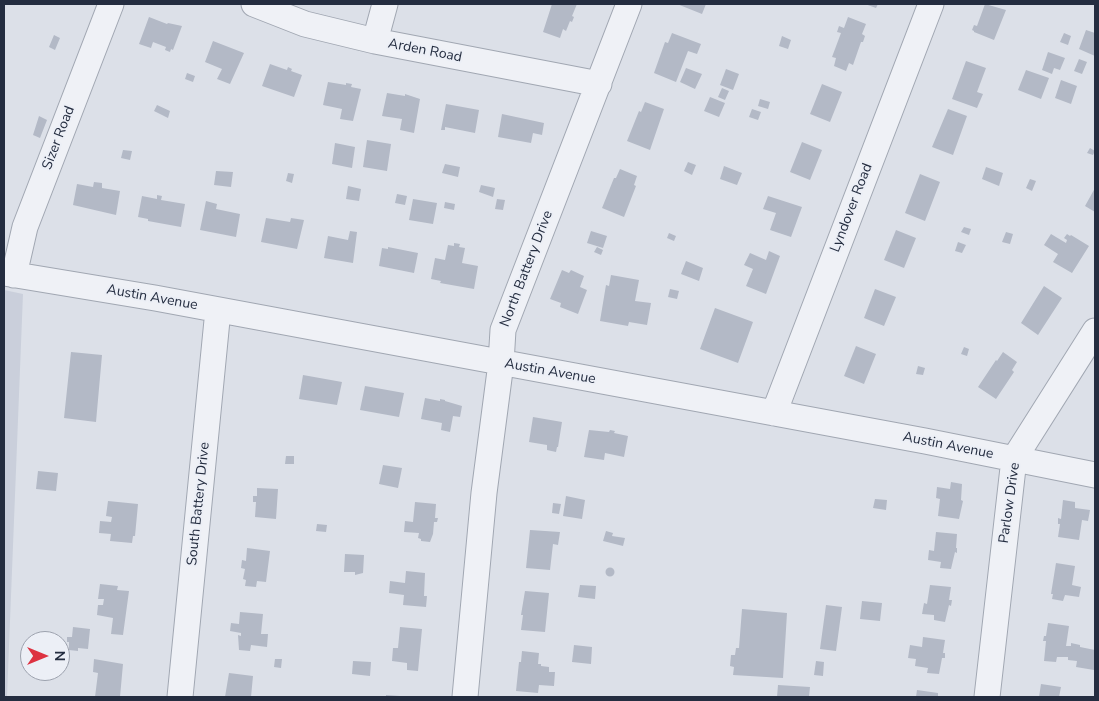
<!DOCTYPE html>
<html>
<head>
<meta charset="utf-8">
<style>
	body { margin:0 }
	#map { position:relative; width:1099px; height:701px; overflow:hidden; background:#dce0e8; font-family:"Nunito Sans",sans-serif }
	canvas { display:block }
	.frame { position:absolute; inset:0; border:5px solid #242d40; pointer-events:none }
	.north { position:absolute; left:20px; top:631px; width:50px; height:50px; box-sizing:border-box; background:#eceff6; border:1px solid #9ca1ad; border-radius:50%; rotate:90deg; font-size:14px; font-weight:700; line-height:20px; text-align:center; color:#242d40 }
	.north::after { content:''; display:block; margin:auto; width:18px; height:22px; background:#dd3241; clip-path:polygon(50% 0,100% 100%,50% 72%,0 100%) }
</style>
</head>
<body>
<div id="map">
<canvas width="1099" height="701"></canvas>
<div class="frame"></div>
<div class="north">N</div>
</div>
<script>
const g = document.querySelector('canvas').getContext('2d');
g.lineJoin = 'round';
function fillPath(path, color) { g.fillStyle = color; g.fill(path, 'evenodd'); }
const poly = rows => new Path2D(rows.map(r => 'M' + r).join(''));
function stroke(path, color, width, dash) { g.strokeStyle = color; g.lineWidth = width; g.lineCap = dash ? 'butt' : 'round'; g.setLineDash(dash || []); g.stroke(path); }
function label(font, color, halo, rows, align = 'center') {
  g.font = font + ' "Nunito Sans",sans-serif'; g.lineWidth = 4; g.setLineDash([]); g.textBaseline = 'middle'; g.strokeStyle = halo; g.fillStyle = color; for (const [text, x, y, turn = 0] of rows) {
    g.save(); g.translate(x, y); g.rotate((+turn || 0) * Math.PI / 180); g.textAlign = isNaN(turn) ? turn : align; if (halo) g.strokeText(text, 0, 0); g.fillText(text, 0, 0); g.restore();
  }
}
fillPath(poly([
	[4,290,23,294,7,697,4,697]
]), '#cacfdb');
fillPath(poly([
	[552,4,577,4,572,16,574,17,572,22,570,21,566,31,563,29,560,38,543,32],
	[677,4,706,4,702,14],
	[865,4,878,4,876,8],
	[985,4,1006,10,994,40,974,32,974,31,972,30,974,25,977,26],
	[149,17,167,24,168,23,182,26,173,50,171,49,170,52,165,50,166,47,153,42,151,48,139,44],
	[848,17,866,24,862,34,865,36,863,42,861,42,853,65,849,63,846,71,834,66,836,58,832,57,841,33,837,32,839,26,844,28],
	[1086,30,1095,33,1095,56,1079,49],
	[672,33,701,44,697,54,688,51,676,82,654,73,665,42,668,43],
	[1064,33,1071,36,1068,45,1060,42],
	[54,35,60,38,55,50,49,47],
	[782,36,791,40,788,49,779,46],
	[213,41,244,53,230,84,217,79,222,69,205,62],
	[1048,52,1065,58,1060,70,1054,68,1052,74,1042,70],
	[1079,59,1087,62,1082,74,1074,71],
	[966,61,986,68,977,92,983,94,977,108,952,99],
	[270,64,287,70,288,67,292,69,291,71,302,75,294,97,262,86],
	[686,68,702,74,695,89,680,82],
	[726,69,739,74,733,90,720,85],
	[1026,70,1049,78,1041,99,1018,90],
	[187,73,195,76,193,82,185,79],
	[1061,80,1077,86,1071,104,1055,98],
	[328,82,346,85,346,83,352,84,351,87,361,89,353,121,340,119,342,109,323,105],
	[822,84,842,92,830,122,810,114],
	[722,88,729,91,725,100,718,97],
	[387,93,405,96,405,94,420,99,414,133,400,130,402,119,382,116],
	[710,97,725,103,719,117,704,111],
	[760,99,770,102,768,109,758,106],
	[645,102,664,109,650,150,627,141,639,111,641,112],
	[446,104,479,110,475,133,445,127,445,130,441,130],
	[157,105,170,111,168,118,154,111],
	[752,109,761,112,758,120,749,117],
	[948,109,967,116,953,155,932,147],
	[502,114,544,123,542,135,533,133,531,143,498,137],
	[39,116,47,120,40,138,33,135],
	[367,140,391,144,387,171,363,167],
	[802,142,822,150,810,180,790,172],
	[335,143,355,147,352,168,332,164],
	[1090,148,1095,151,1093,155,1087,153],
	[123,150,132,151,130,160,121,158],
	[688,162,696,165,692,175,684,171],
	[445,164,460,167,458,177,442,173],
	[724,166,742,173,737,185,720,179],
	[986,167,1003,173,999,186,982,179],
	[620,169,637,176,634,185,636,186,624,217,602,208,614,178,616,178],
	[216,171,233,172,231,187,214,185],
	[288,173,294,174,292,183,286,181],
	[920,174,940,182,925,221,905,213],
	[1030,179,1036,181,1032,191,1026,188],
	[94,182,102,183,102,188,120,191,116,215,73,205,77,184,93,187],
	[481,185,495,188,493,197,479,192],
	[348,186,361,189,359,201,346,199],
	[1095,188,1095,212,1085,206],
	[397,194,407,196,405,205,395,203],
	[157,195,162,196,161,200,185,204,181,227,148,221,148,219,138,217,142,196,157,199],
	[768,196,802,207,791,237,770,230,776,213,763,209],
	[413,199,437,203,433,224,409,220],
	[497,199,505,200,503,210,495,209],
	[206,201,217,204,216,209,240,214,236,237,200,230],
	[445,202,455,204,454,210,444,208],
	[266,218,290,222,291,218,304,220,297,249,261,242],
	[964,227,971,229,969,235,961,232],
	[896,230,916,238,904,268,884,260],
	[350,231,357,232,353,263,324,258,328,236,348,240],
	[591,231,607,236,603,248,587,243],
	[1006,232,1013,234,1010,244,1002,242],
	[669,233,676,236,674,241,667,238],
	[1051,234,1066,243,1067,240,1064,238,1067,234,1070,236,1071,235,1089,246,1072,273,1053,262,1058,254,1044,245],
	[958,242,966,245,962,253,955,251],
	[454,243,460,244,459,247,465,248,462,263,478,266,474,289,440,283,441,281,431,279,435,258,445,260,448,245,454,246],
	[388,247,418,253,414,273,379,266,382,248,388,249],
	[597,247,603,250,601,255,594,252],
	[769,251,780,256,766,294,746,286,753,269,744,265,750,253,766,260],
	[686,261,703,268,699,281,681,274],
	[562,270,569,273,571,270,584,276,580,287,587,290,578,314,560,307,561,303,550,299],
	[611,275,639,280,635,301,651,303,647,325,629,322,628,326,600,321,606,285,609,286],
	[1044,286,1062,298,1038,335,1021,323],
	[670,289,679,291,677,299,668,297],
	[875,289,896,297,884,326,864,318],
	[715,308,753,322,738,363,700,349],
	[856,346,876,354,864,384,844,376],
	[964,347,969,349,967,356,961,354],
	[71,352,102,355,96,422,64,418],
	[1003,352,1017,362,1012,370,1014,372,996,399,978,387,996,360,997,361],
	[918,366,925,368,923,375,916,374],
	[303,375,342,382,337,405,299,399],
	[365,386,404,393,399,417,360,410],
	[425,398,440,401,440,399,445,400,445,401,462,406,460,417,453,416,450,432,441,430,442,423,421,419],
	[533,417,562,422,558,447,557,447,556,452,547,450,547,445,529,442],
	[589,430,609,432,610,430,615,431,614,433,628,436,624,457,605,453,604,460,584,457],
	[286,456,294,456,294,464,285,464],
	[383,465,402,468,398,488,379,484],
	[38,471,58,473,56,491,36,489],
	[951,482,962,484,961,500,963,501,959,519,938,516,940,499,936,498,937,487,950,489],
	[257,488,278,489,276,519,255,517,256,502,253,502,253,496,257,496],
	[566,496,585,500,582,519,563,516],
	[875,499,887,500,886,510,873,508],
	[1063,500,1075,502,1075,508,1090,510,1088,521,1082,520,1079,540,1058,537,1060,524,1058,524,1058,518,1061,519],
	[108,501,138,504,135,536,133,536,132,543,110,541,111,534,99,533,100,521,111,522,112,517,106,516],
	[415,502,436,504,435,518,438,518,437,522,434,522,433,534,430,542,421,541,421,539,418,538,419,533,404,532,405,521,413,522],
	[553,503,561,504,559,514,552,513],
	[317,524,327,525,326,532,316,531],
	[530,530,560,532,558,545,553,544,550,570,526,568],
	[606,531,613,533,612,536,625,538,623,546,603,541],
	[936,532,957,534,956,548,957,548,957,553,955,552,951,569,940,568,941,562,928,560,929,550,934,551],
	[247,548,270,551,266,582,257,581,256,587,245,586,246,580,243,579,245,569,241,568,242,560,246,561],
	[345,554,364,555,363,573,355,575,355,572,344,572],
	[1056,563,1075,566,1072,585,1081,587,1079,597,1065,595,1063,601,1052,599,1053,594,1051,594],
	'605.5 572a4.5 4.5 0 1 1 9 0a4.5 4.5 0 1 1-9 0Z',
	[406,571,425,573,424,596,427,596,426,607,403,605,404,595,389,593,390,581,405,583],
	[100,584,118,586,117,590,129,591,123,635,111,634,113,618,97,615,98,605,103,605,104,599,98,599],
	[580,585,596,586,595,599,578,597],
	[930,585,951,587,949,600,952,600,951,606,949,605,945,622,934,620,934,615,922,614,924,603,927,604],
	[525,591,549,593,545,632,521,630,523,615,521,615],
	[862,601,882,603,880,621,860,619],
	[826,605,842,607,836,651,820,649],
	[742,609,787,613,783,678,733,675,734,667,730,666,731,655,735,655,736,648,739,648],
	[240,612,263,614,261,634,268,634,267,647,251,645,250,651,239,650,238,635,241,636,241,633,230,631,231,623,239,624],
	[1048,623,1069,626,1066,646,1071,646,1071,643,1080,645,1080,647,1095,650,1094,670,1076,667,1077,661,1068,660,1068,657,1057,657,1056,662,1044,661,1046,641,1043,641,1044,636,1046,636],
	[73,627,90,629,88,649,78,648,78,651,69,650,69,642,67,642,67,637,72,637],
	[400,627,422,629,418,671,407,670,407,663,392,661,393,648,398,648],
	[923,637,945,640,943,653,945,653,945,658,942,658,939,674,927,673,928,668,915,666,916,659,908,658,910,645,922,647],
	[574,645,592,647,591,664,572,662],
	[522,651,539,653,538,664,541,664,541,666,549,667,549,672,555,672,554,686,539,685,538,693,516,691,519,662,521,662],
	[94,659,123,664,120,697,95,697,98,673,93,672],
	[275,659,282,659,281,668,274,667],
	[353,661,371,662,370,676,352,674],
	[816,661,824,662,823,676,814,675],
	[229,673,253,676,251,697,225,697],
	[1041,684,1061,687,1059,697,1039,697],
	[778,685,810,687,809,697,777,697],
	[917,690,938,693,938,697,916,697],
	[386,695,400,696,400,697,386,697]
]), '#b3b9c6');
const minor = poly([
	[254,4,305,24,375,41,599,84],
	[375,41,385,4],
	[4,273,155,298,925,441,1095,475],
	[14,275,25,227,111,4],
	[774,413,931,4],
	[180,697,218,310],
	[465,697,484,493,501,363,503,330,629,4],
	[987,697,1014,459,1095,331]
]);
stroke(minor, '#a1a7b2', 27);
stroke(minor, '#eff1f6', 25);
label('14px', '#242d40', '#eceff6', [
	["Arden Road",425,51,11],
	["Sizer Road",59,138,-69],
	["Lyndover Road",852,208,-69],
	["North Battery Drive",527,269,-69],
	["Austin Avenue",152,298,10],
	["Austin Avenue",550,372,10],
	["Austin Avenue",948,446,11],
	["Parlow Drive",1010,503,-82],
	["South Battery Drive",199,504,-84]
]);
</script>
</body>
</html>
